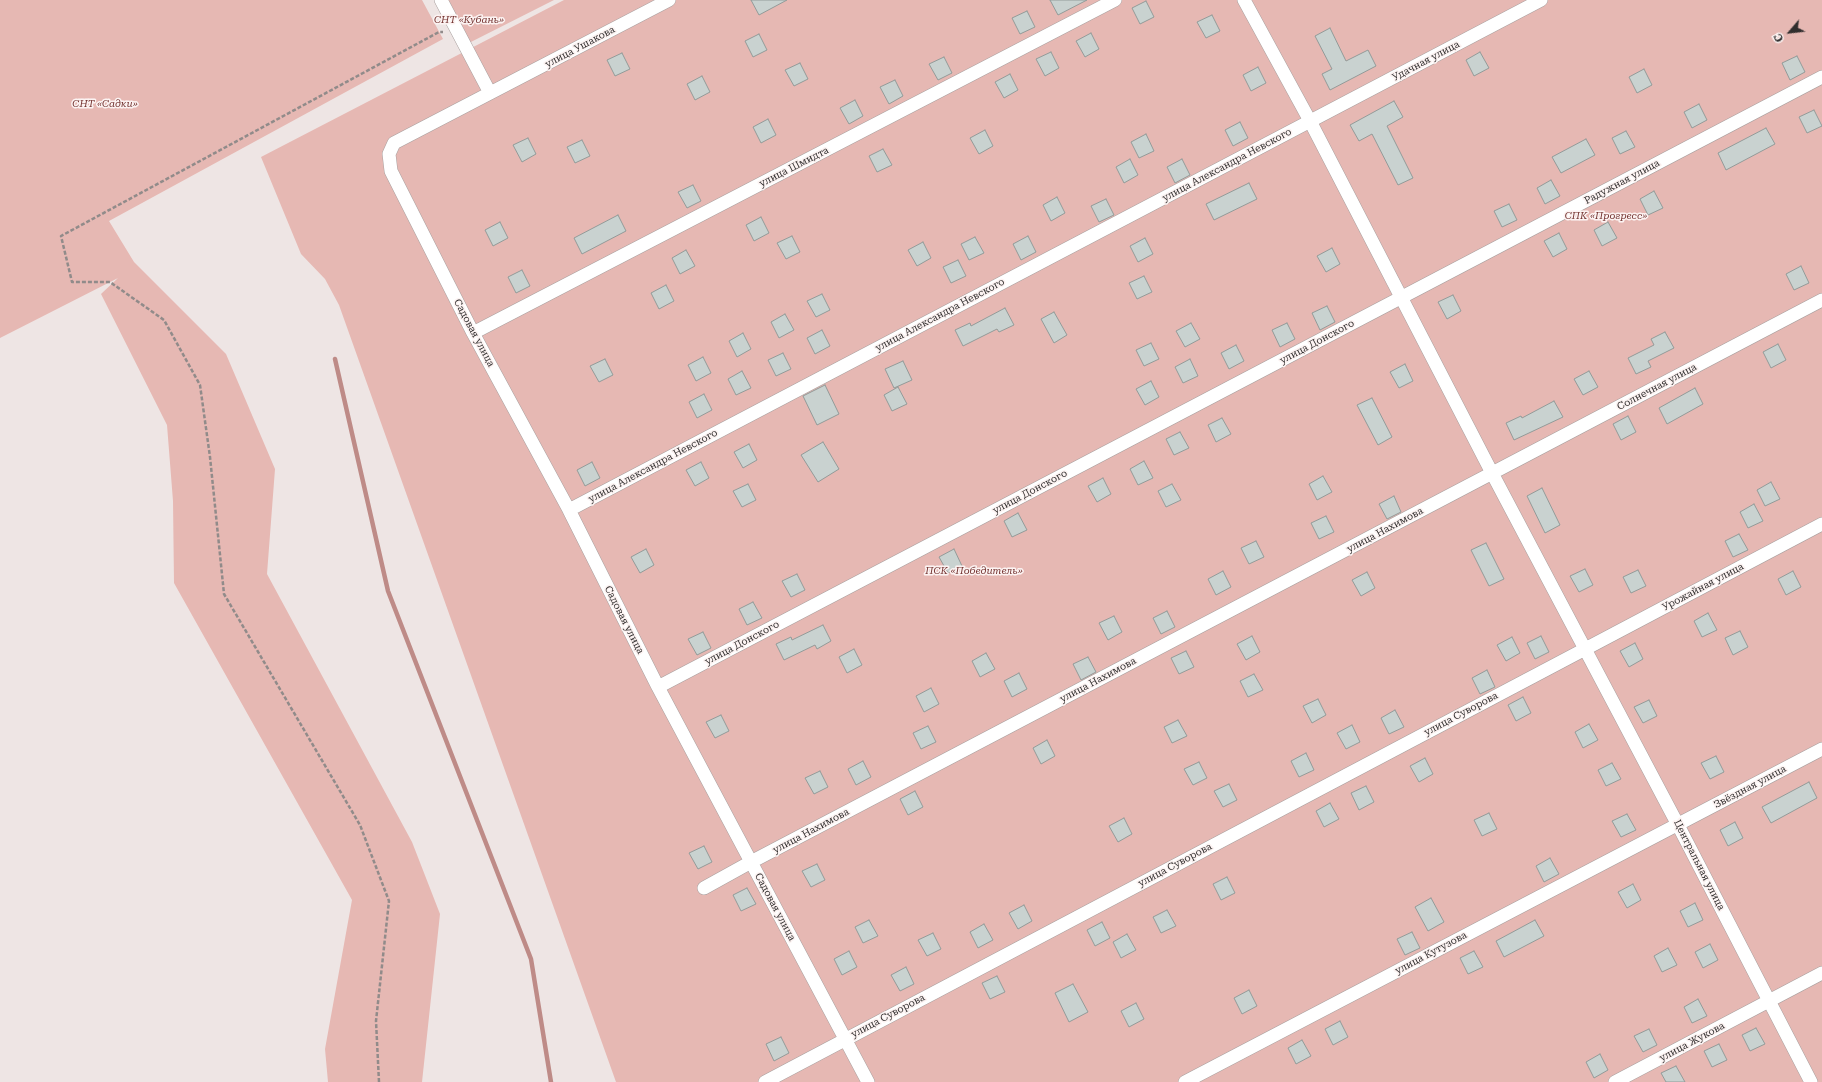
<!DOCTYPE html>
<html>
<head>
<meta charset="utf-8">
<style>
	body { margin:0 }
	#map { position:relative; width:1822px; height:1082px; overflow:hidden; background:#eee5e4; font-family:"Roboto Serif",serif }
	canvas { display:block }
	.north { position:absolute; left:1770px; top:12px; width:40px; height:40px; -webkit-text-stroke:3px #fcf3f2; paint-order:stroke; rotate:242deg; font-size:11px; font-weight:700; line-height:16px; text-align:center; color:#312e2e }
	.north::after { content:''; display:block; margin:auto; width:14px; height:18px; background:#312e2e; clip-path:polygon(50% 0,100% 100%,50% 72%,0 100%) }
</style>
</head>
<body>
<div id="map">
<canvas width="1822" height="1082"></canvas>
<div class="north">С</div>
</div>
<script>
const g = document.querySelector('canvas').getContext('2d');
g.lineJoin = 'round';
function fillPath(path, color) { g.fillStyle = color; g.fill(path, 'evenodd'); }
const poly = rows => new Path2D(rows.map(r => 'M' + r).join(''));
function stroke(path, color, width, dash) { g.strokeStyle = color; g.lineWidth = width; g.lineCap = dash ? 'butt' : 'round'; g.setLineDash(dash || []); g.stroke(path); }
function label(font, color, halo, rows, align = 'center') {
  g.font = font + ' "Roboto Serif",serif'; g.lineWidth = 3; g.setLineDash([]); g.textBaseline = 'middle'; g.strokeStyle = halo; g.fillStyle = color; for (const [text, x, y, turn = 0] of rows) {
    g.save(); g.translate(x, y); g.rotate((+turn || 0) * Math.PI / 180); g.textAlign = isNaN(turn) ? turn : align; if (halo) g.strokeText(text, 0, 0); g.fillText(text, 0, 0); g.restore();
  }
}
fillPath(poly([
	[0,0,422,0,443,39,109,221,134,262,226,354,275,469,267,574,412,842,440,914,422,1082,328,1082,325,1049,352,900,174,583,173,501,167,425,101,294,118,278,0,338],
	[435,0,554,0,461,47],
	[564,0,1822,0,1822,1082,616,1082,339,305,325,279,301,254,261,157]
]), '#e6b8b3');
stroke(poly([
	[335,359,388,591,531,959,551,1082]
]), '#be8b87', 4.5);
const building = poly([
	[751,0,787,0,759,15,751,0],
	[1050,0,1087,0,1058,15,1050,0],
	[1146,1,1154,17,1140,24,1132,8,1146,1],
	[1027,11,1035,27,1020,34,1012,18,1027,11],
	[1212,15,1220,31,1206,38,1197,22,1212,15],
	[1330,28,1346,61,1368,50,1376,66,1330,90,1322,74,1332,69,1315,36,1330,28],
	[1091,33,1099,49,1085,57,1076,41,1091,33],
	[759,34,767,50,753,57,745,41,759,34],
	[1051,52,1059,68,1045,76,1036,59,1051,52],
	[1480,52,1489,68,1474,76,1466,60,1480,52],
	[622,53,630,69,615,76,607,60,622,53],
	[1797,56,1805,72,1790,80,1782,63,1797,56],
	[944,57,952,73,938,80,929,64,944,57],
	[800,63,808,79,794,86,785,70,800,63],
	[1258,67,1266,83,1251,91,1243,75,1258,67],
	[1644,69,1652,85,1637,93,1629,77,1644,69],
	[1010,74,1018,90,1004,98,995,82,1010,74],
	[702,76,710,92,695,100,687,84,702,76],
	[895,80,903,96,889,104,880,87,895,80],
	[855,100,863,116,849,124,840,108,855,100],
	[1394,101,1403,117,1387,126,1413,178,1398,185,1372,134,1359,141,1350,125,1394,101],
	[1699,104,1707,120,1692,128,1684,112,1699,104],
	[1814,110,1822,126,1807,133,1799,117,1814,110],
	[768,119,776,135,761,143,753,127,768,119],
	[1240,122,1248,138,1233,146,1225,130,1240,122],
	[1766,128,1775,144,1726,170,1718,153,1766,128],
	[985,130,993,146,979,154,970,138,985,130],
	[1626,131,1635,147,1620,154,1612,138,1626,131],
	[1146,134,1154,151,1139,158,1131,142,1146,134],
	[528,138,536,154,522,162,513,145,528,138],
	[1586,139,1595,155,1561,173,1552,157,1586,139],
	[582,140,590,156,575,163,567,147,582,140],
	[883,149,892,165,877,172,869,156,883,149],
	[1130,159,1138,175,1124,183,1116,167,1130,159],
	[1182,159,1190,175,1175,183,1167,167,1182,159],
	[1551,180,1560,196,1545,204,1537,188,1551,180],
	[1249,183,1257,199,1214,220,1206,204,1249,183],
	[693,185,701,201,687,208,678,192,693,185],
	[1654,191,1663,208,1648,215,1640,199,1654,191],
	[1057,197,1065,213,1051,221,1043,205,1057,197],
	[1106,199,1114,215,1099,222,1091,206,1106,199],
	[1509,204,1517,220,1502,227,1494,211,1509,204],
	[618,215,626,231,582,254,574,238,618,215],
	[761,217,769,233,754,241,746,225,761,217],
	[500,222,508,238,493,246,485,230,500,222],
	[1608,222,1617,238,1602,246,1594,230,1608,222],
	[1559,233,1567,249,1553,257,1544,241,1559,233],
	[792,236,800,252,786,259,777,243,792,236],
	[1028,236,1036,252,1021,260,1013,244,1028,236],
	[975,237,984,253,969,260,961,244,975,237],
	[1145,238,1153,254,1138,262,1130,246,1145,238],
	[923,242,931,258,917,266,908,250,923,242],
	[1332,248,1340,264,1326,272,1317,256,1332,248],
	[686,250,695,266,680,274,672,258,686,250],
	[958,260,966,276,951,283,943,267,958,260],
	[1801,266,1809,283,1794,290,1786,274,1801,266],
	[522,270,530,286,516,293,508,277,522,270],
	[1144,276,1152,292,1137,299,1129,283,1144,276],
	[666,285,674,301,659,309,651,293,666,285],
	[822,294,830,310,816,317,807,301,822,294],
	[1453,295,1461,311,1447,319,1438,302,1453,295],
	[1327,306,1335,322,1320,330,1312,313,1327,306],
	[1005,308,1014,325,999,332,997,329,963,346,955,330,970,323,971,326,1005,308],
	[1054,312,1067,335,1054,343,1041,319,1054,312],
	[785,314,794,330,779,338,771,322,785,314],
	[1191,323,1200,339,1185,347,1176,331,1191,323],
	[1287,323,1295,339,1280,347,1272,330,1287,323],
	[822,330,830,346,815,354,807,338,822,330],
	[1665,332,1674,348,1648,361,1651,367,1636,374,1628,358,1654,345,1651,339,1665,332],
	[743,333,751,349,737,357,729,341,743,333],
	[1151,343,1159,359,1144,366,1136,350,1151,343],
	[1778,344,1786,360,1771,368,1763,352,1778,344],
	[1236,345,1244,361,1229,369,1221,353,1236,345],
	[783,353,791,369,776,376,768,360,783,353],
	[703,357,711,373,696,381,688,365,703,357],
	[605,359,613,375,599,382,590,366,605,359],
	[1190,359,1198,376,1183,383,1175,367,1190,359],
	[903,361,912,380,894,388,885,369,903,361],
	[1405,364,1413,381,1399,388,1390,372,1405,364],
	[742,371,751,388,736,395,728,379,742,371],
	[1589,371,1598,387,1583,395,1574,379,1589,371],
	[1151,381,1159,397,1145,405,1136,389,1151,381],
	[825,385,839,414,817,425,803,396,825,385],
	[898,387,907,404,892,411,884,395,898,387],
	[1695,388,1703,404,1667,424,1659,408,1695,388],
	[704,394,712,410,697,418,689,402,704,394],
	[1372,398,1392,437,1378,445,1357,405,1372,398],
	[1554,401,1563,417,1514,440,1506,423,1521,416,1522,418,1554,401],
	[1628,416,1636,432,1621,440,1613,424,1628,416],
	[1222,418,1231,434,1216,442,1208,425,1222,418],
	[1180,432,1189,448,1174,455,1166,439,1180,432],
	[823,442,839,469,818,482,801,455,823,442],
	[749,444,757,460,743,468,734,452,749,444],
	[1144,461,1153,478,1138,485,1130,469,1144,461],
	[592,462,600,478,585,486,577,470,592,462],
	[701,462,709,478,695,486,686,470,701,462],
	[1323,476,1332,492,1317,500,1309,484,1323,476],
	[1103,478,1111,494,1097,502,1088,486,1103,478],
	[1771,482,1780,499,1765,506,1757,490,1771,482],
	[748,484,756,500,742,507,733,491,748,484],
	[1172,484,1181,500,1166,507,1158,491,1172,484],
	[1542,488,1560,525,1545,533,1527,496,1542,488],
	[1394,496,1401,512,1387,519,1379,504,1394,496],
	[1754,504,1763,521,1748,528,1740,512,1754,504],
	[1018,513,1027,530,1012,537,1004,521,1018,513],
	[1326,516,1334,532,1319,539,1311,523,1326,516],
	[1739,534,1748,550,1733,557,1725,541,1739,534],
	[1256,541,1264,557,1249,564,1241,548,1256,541],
	[1486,543,1504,579,1489,586,1471,550,1486,543],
	[646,549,654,565,640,573,631,557,646,549],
	[954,549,962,566,948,573,939,557,954,549],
	[1585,569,1593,585,1579,592,1570,576,1585,569],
	[1638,570,1646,586,1631,593,1623,577,1638,570],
	[1223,571,1231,587,1216,595,1208,579,1223,571],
	[1793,571,1801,587,1786,595,1778,579,1793,571],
	[1367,572,1375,588,1361,596,1352,580,1367,572],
	[797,574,805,590,791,597,782,581,797,574],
	[753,602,762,618,747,625,739,609,753,602],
	[1167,611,1175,627,1161,634,1153,618,1167,611],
	[1708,613,1717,630,1702,637,1694,621,1708,613],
	[1114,616,1122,632,1108,640,1099,623,1114,616],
	[823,625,831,641,817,649,815,645,784,660,776,644,791,637,792,640,823,625],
	[1740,631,1748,647,1733,655,1725,638,1740,631],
	[703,632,711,648,697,655,688,639,703,632],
	[1252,636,1260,652,1246,660,1237,644,1252,636],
	[1541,636,1549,652,1535,659,1527,643,1541,636],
	[1512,637,1520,653,1506,661,1497,645,1512,637],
	[1635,643,1643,659,1629,667,1620,651,1635,643],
	[854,649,862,665,847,673,839,657,854,649],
	[1186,651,1194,667,1179,674,1171,658,1186,651],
	[986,653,995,669,980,677,972,661,986,653],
	[1088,657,1096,672,1081,680,1073,664,1088,657],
	[1487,670,1495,687,1480,694,1472,678,1487,670],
	[1019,673,1027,689,1012,697,1004,681,1019,673],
	[1254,674,1263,690,1248,697,1240,681,1254,674],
	[931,688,939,704,924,712,916,696,931,688],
	[1523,697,1531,713,1516,721,1508,705,1523,697],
	[1318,699,1326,715,1312,723,1303,706,1318,699],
	[1649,700,1657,716,1643,723,1634,707,1649,700],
	[1395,710,1404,727,1389,734,1381,718,1395,710],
	[721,715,729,731,715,738,706,722,721,715],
	[1178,720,1187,736,1172,743,1164,727,1178,720],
	[1589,724,1598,740,1583,748,1575,732,1589,724],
	[1352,725,1360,742,1346,749,1337,733,1352,725],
	[928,726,936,742,921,749,913,733,928,726],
	[1047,740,1055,756,1041,764,1033,748,1047,740],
	[1306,753,1314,770,1299,777,1291,761,1306,753],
	[1716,756,1724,772,1710,779,1701,763,1716,756],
	[1425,758,1433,774,1419,782,1410,766,1425,758],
	[863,761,871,777,856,785,848,769,863,761],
	[1199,762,1207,778,1193,785,1184,769,1199,762],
	[1612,763,1621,779,1606,786,1598,770,1612,763],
	[820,771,828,787,814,794,805,778,820,771],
	[1809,782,1817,798,1771,823,1762,807,1809,782],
	[1229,784,1237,800,1223,807,1214,791,1229,784],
	[1366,786,1374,802,1359,810,1351,793,1366,786],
	[915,791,923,807,908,815,900,799,915,791],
	[1330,803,1339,819,1324,827,1316,811,1330,803],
	[1489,813,1497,829,1482,836,1474,820,1489,813],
	[1627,814,1636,830,1621,837,1612,821,1627,814],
	[1124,818,1132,834,1118,842,1109,826,1124,818],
	[1735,822,1743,838,1728,846,1720,830,1735,822],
	[704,846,712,862,698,869,689,853,704,846],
	[1550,858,1559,874,1544,882,1536,866,1550,858],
	[817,864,825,880,811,887,802,871,817,864],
	[1227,877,1235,893,1221,900,1213,884,1227,877],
	[1633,884,1641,900,1627,908,1618,892,1633,884],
	[747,888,756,904,741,911,733,895,747,888],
	[1431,898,1444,922,1428,931,1415,907,1431,898],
	[1695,903,1703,920,1688,927,1680,911,1695,903],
	[1024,905,1032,921,1018,929,1009,913,1024,905],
	[1167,910,1176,926,1161,933,1153,917,1167,910],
	[869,920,878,936,863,943,855,927,869,920],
	[1535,920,1544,936,1504,957,1496,941,1535,920],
	[1102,922,1110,938,1095,946,1087,930,1102,922],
	[984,924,993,940,978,948,970,932,984,924],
	[1412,932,1420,948,1405,955,1397,939,1412,932],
	[933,933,941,949,927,956,918,940,933,933],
	[1127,934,1136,950,1121,958,1113,942,1127,934],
	[1710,944,1718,960,1703,968,1695,952,1710,944],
	[1668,948,1677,965,1662,972,1654,956,1668,948],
	[849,951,857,967,842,975,834,959,849,951],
	[1474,951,1483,967,1468,974,1460,958,1474,951],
	[906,967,914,984,900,991,891,975,906,967],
	[997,976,1005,992,990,999,982,983,997,976],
	[1073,984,1088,1012,1069,1022,1055,993,1073,984],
	[1249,990,1257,1006,1242,1014,1234,998,1249,990],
	[1698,999,1707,1016,1692,1023,1684,1007,1698,999],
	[1136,1003,1144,1019,1129,1027,1121,1011,1136,1003],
	[1340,1021,1348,1037,1333,1045,1325,1029,1340,1021],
	[1756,1028,1765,1044,1750,1051,1742,1035,1756,1028],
	[1649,1029,1657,1045,1643,1052,1634,1036,1649,1029],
	[781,1037,789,1053,774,1061,766,1044,781,1037],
	[1302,1040,1311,1056,1296,1064,1288,1048,1302,1040],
	[1719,1044,1727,1060,1712,1067,1704,1051,1719,1044],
	[1600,1054,1608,1070,1594,1078,1586,1062,1600,1054],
	[1676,1066,1685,1082,1666,1082,1661,1073,1676,1066]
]);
fillPath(building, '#c9d2d0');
stroke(building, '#939b99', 1);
const street = poly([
	[441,0,490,93],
	[669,0,394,143,389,154,391,171,473,333,569,510,658,687,868,1082],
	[1244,0,1310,121,1492,473,1678,825,1811,1082],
	[473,333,1115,0],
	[569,510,1541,0],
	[658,687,1822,77],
	[704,888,751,862,1822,300],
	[765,1082,1822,524],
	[1185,1082,1822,749],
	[1615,1082,1822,973]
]);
stroke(street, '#a9a09f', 14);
stroke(poly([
	[379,1082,376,1021,389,901,360,825,224,594,210,457,200,385,164,320,110,282,72,282,61,236,439,32,443,32]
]), '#918b8a', 2.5, [4, 2]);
stroke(street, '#fff', 13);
label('italic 10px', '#73322f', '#fcf3f2', [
	["СНТ «Кубань»",469,20],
	["СНТ «Садки»",105,104],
	["СПК «Прогресс»",1606,216],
	["ПСК «Победитель»",974,571]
]);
label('10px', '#312e2e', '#fcf3f2', [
	["улица Ушакова",580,47,-28],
	["Удачная улица",1426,61,-28],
	["улица Александра Невского",1227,165,-28],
	["улица Шмидта",794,167,-27],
	["Радужная улица",1622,182,-28],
	["улица Александра Невского",940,315,-28],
	["Садовая улица",474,333,62],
	["улица Донского",1317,342,-28],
	["Солнечная улица",1657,387,-28],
	["улица Александра Невского",653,466,-28],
	["улица Донского",1030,492,-28],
	["улица Нахимова",1385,530,-28],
	["Урожайная улица",1703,587,-28],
	["Садовая улица",624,620,63],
	["улица Донского",742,643,-28],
	["улица Нахимова",1098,680,-28],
	["улица Суворова",1461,714,-28],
	["Звёздная улица",1750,787,-28],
	["улица Нахимова",811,831,-28],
	["улица Суворова",1175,865,-28],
	["Центральная улица",1699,865,63],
	["Садовая улица",775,907,62],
	["улица Кутузова",1431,953,-28],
	["улица Суворова",888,1016,-28],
	["улица Жукова",1692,1042,-28]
]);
</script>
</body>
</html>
